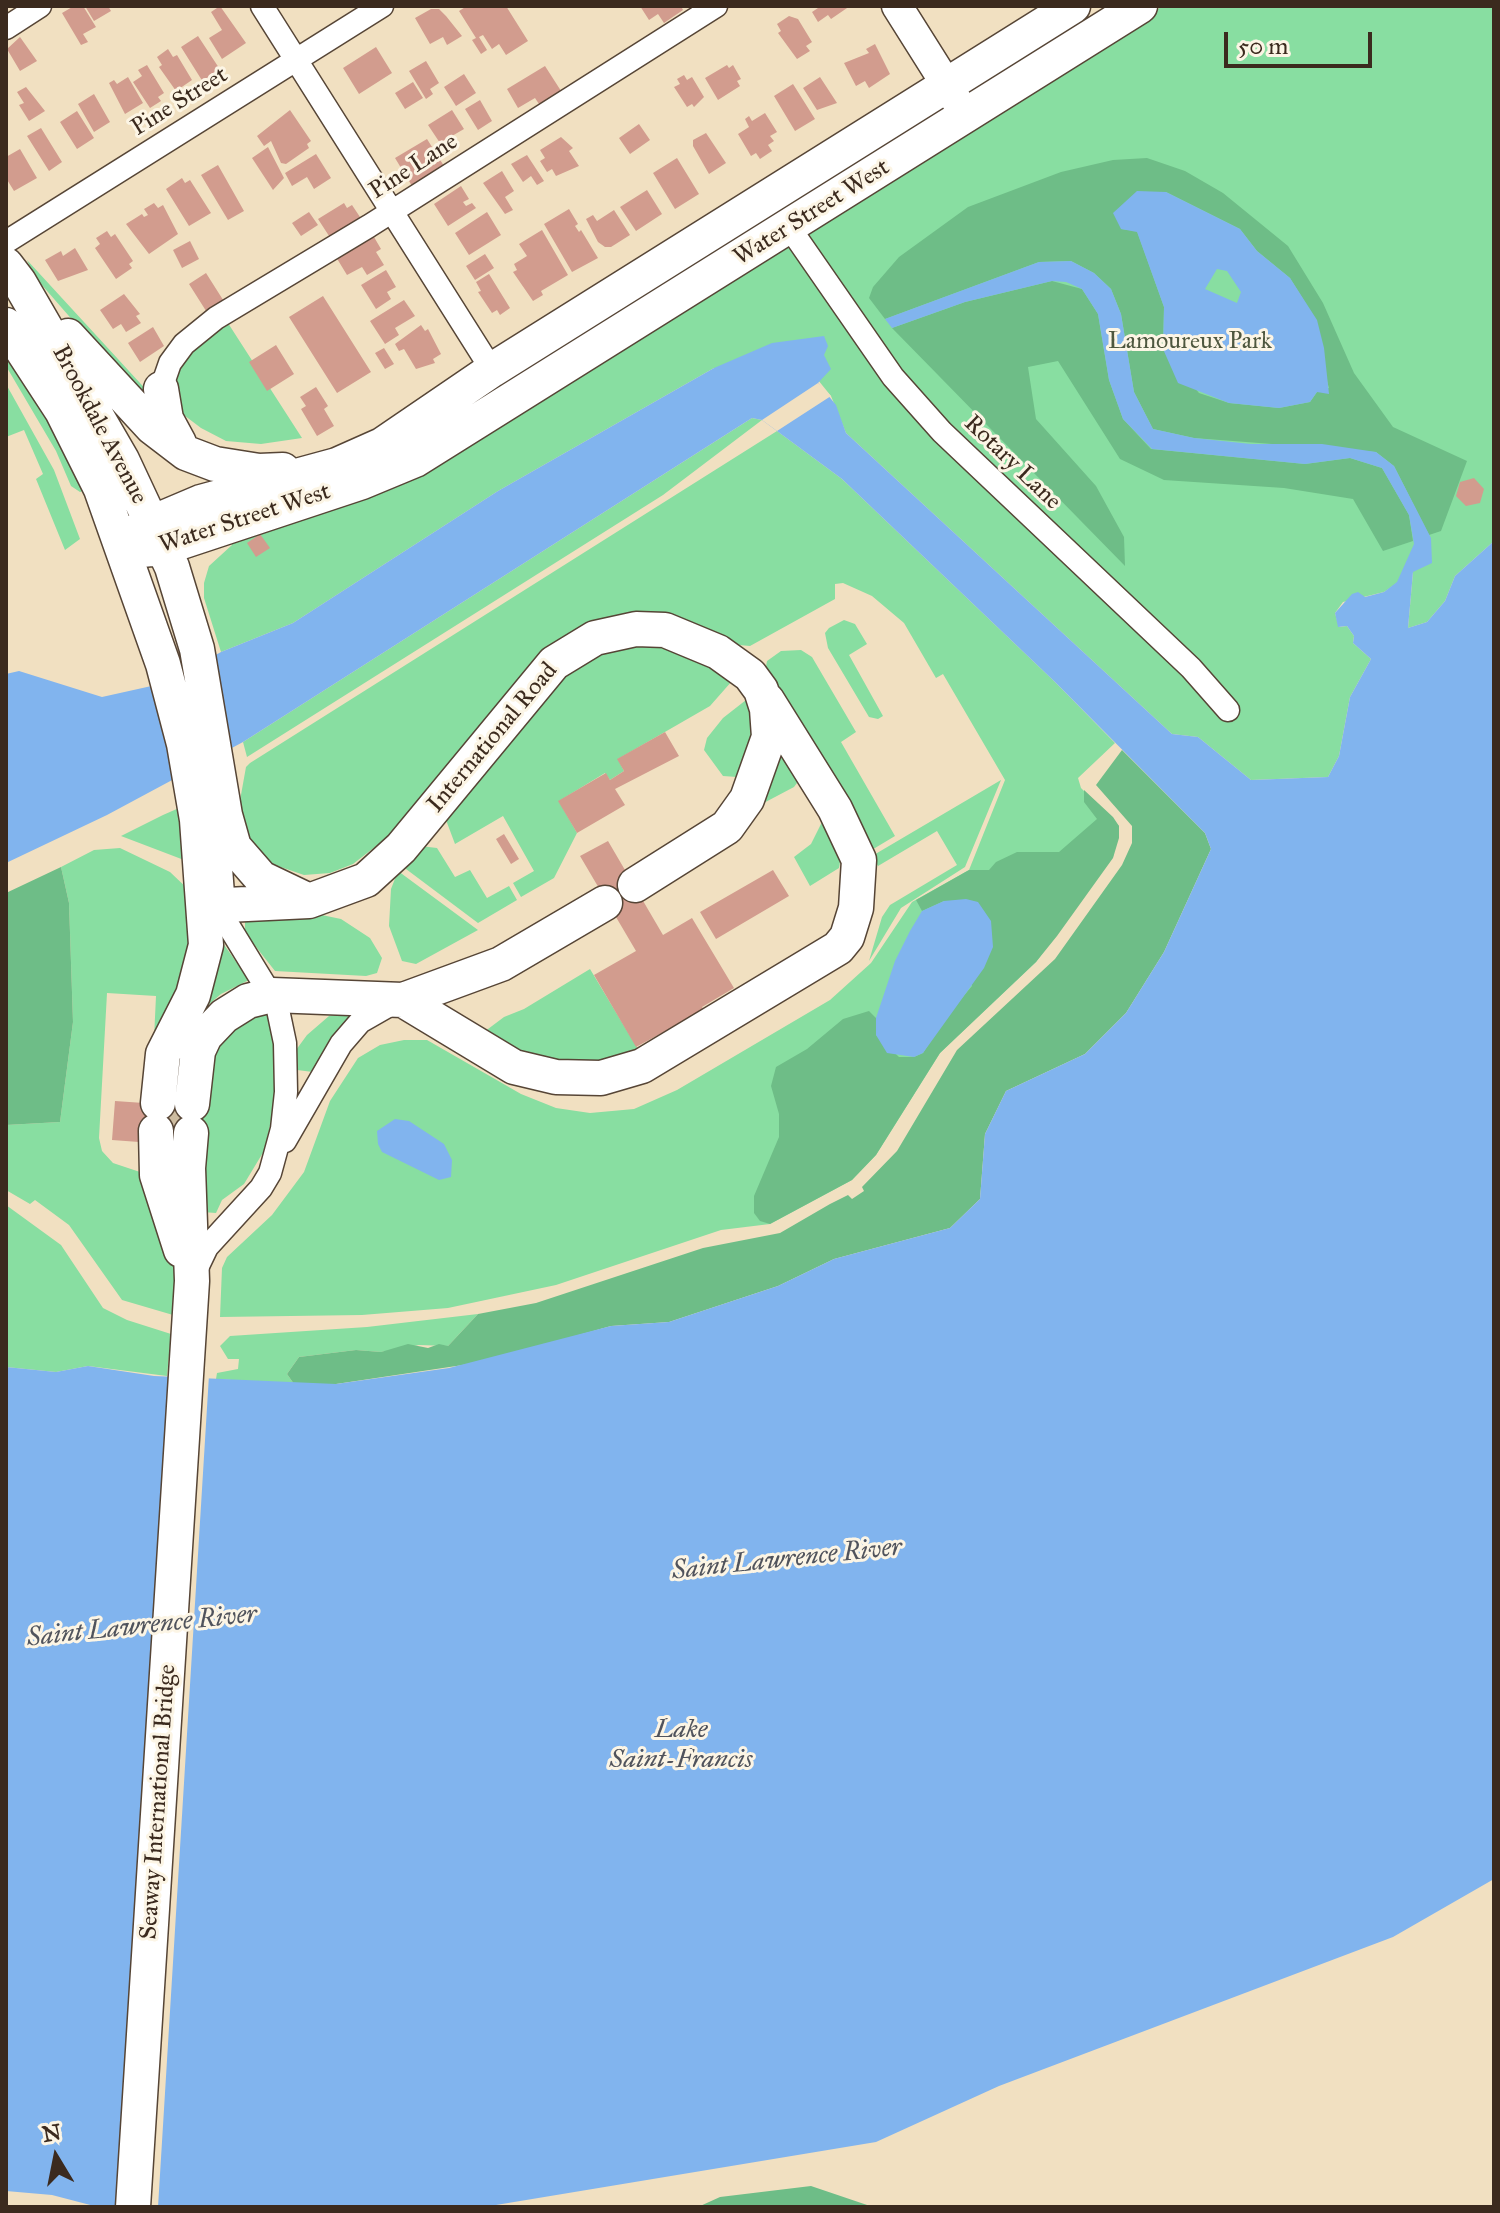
<!DOCTYPE html>
<html>
<head>
<meta charset="utf-8">
<style>
	body { margin:0 }
	#map { position:relative; width:1500px; height:2213px; overflow:hidden; background:#f1e0c1; font-family:"IM FELL Great Primer",serif }
	canvas { display:block }
	.frame { position:absolute; inset:0; border:8px solid #3b2a1e; pointer-events:none }
	.north { position:absolute; left:16px; top:2117px; width:80px; height:80px; -webkit-text-stroke:6px #fcf5e5; paint-order:stroke; rotate:350deg; font-size:22px; font-weight:700; line-height:32px; text-align:center; color:#3b2a1e }
	.north::after { content:''; display:block; margin:auto; width:28px; height:36px; background:#3b2a1e; clip-path:polygon(50% 0,100% 100%,50% 72%,0 100%) }
	.scale { position:absolute; left:1224px; top:32px; width:148px; height:36px; box-sizing:border-box; border:4px solid #3b2a1e; border-top:0; padding-left:10px; font-size:24px; line-height:28px; white-space:nowrap; color:#3b2a1e; -webkit-text-stroke:6px #fcf5e5; paint-order:stroke }
</style>
</head>
<body>
<div id="map">
<canvas width="1500" height="2213"></canvas>
<div class="frame"></div>
<div class="north">N</div>
<div class="scale">50 m</div>
</div>
<script>
const g = document.querySelector('canvas').getContext('2d');
g.lineJoin = 'round';
function fillPath(path, color) { g.fillStyle = color; g.fill(path, 'evenodd'); }
const poly = rows => new Path2D(rows.map(r => 'M' + r).join(''));
function stroke(path, color, width, dash) { g.strokeStyle = color; g.lineWidth = width; g.lineCap = dash ? 'butt' : 'round'; g.setLineDash(dash || []); g.stroke(path); }
function label(font, color, halo, rows, align = 'center') {
  g.font = font + ' "IM FELL Great Primer",serif'; g.lineWidth = 6; g.setLineDash([]); g.textBaseline = 'middle'; g.strokeStyle = halo; g.fillStyle = color; for (const [text, x, y, turn = 0] of rows) {
    g.save(); g.translate(x, y); g.rotate((+turn || 0) * Math.PI / 180); g.textAlign = isNaN(turn) ? turn : align; if (halo) g.strokeText(text, 0, 0); g.fillText(text, 0, 0); g.restore();
  }
}
fillPath(poly([
	[1163,6,1494,6,1494,541,1455,576,1445,601,1427,622,1408,628,1413,572,1384,592,1343,602,1335,613,1339,627,1347,626,1354,636,1353,643,1371,659,1350,697,1339,756,1328,777,1251,780,1198,737,1172,734,846,433,831,396,818,380,714,368,498,491,293,623,221,652,204,598,204,583,209,566,232,545,228,535,349,499],
	[27,260,151,395,150,409,34,276],
	[226,320,302,438,261,444,226,441,201,428,168,403,181,362],
	[6,351,36,395,85,490,80,492,71,486,56,451,6,366],
	[6,384,54,470,80,539,65,550,36,479,43,474,24,430,6,437],
	[752,418,762,420,663,495,247,757,243,742],
	[777,431,842,479,1055,682,1115,743,1078,778,1081,788,1119,826,1113,857,1036,962,940,1053,876,1155,852,1180,770,1224,721,1230,556,1285,448,1308,362,1315,220,1317,222,1268,227,1257,272,1215,304,1172,330,1101,358,1058,380,1045,404,1040,427,1040,521,1094,556,1108,590,1113,634,1109,677,1090,830,1000,871,963,912,902,969,870,1005,780,943,674,936,678,904,623,872,596,843,583,835,584,835,599,750,646,739,645,679,619,575,631,534,659,384,846,380,843,353,864,330,873,304,875,272,864,249,841,239,806,246,767,250,763],
	[844,620,855,624,867,644,849,655,883,716,878,719,869,717,828,648,825,633,829,628],
	[659,644,704,659,732,681,710,706,618,759,624,771,610,780,605,773,559,801,577,833,554,878,521,897,513,883,534,871,503,816,455,844,446,820,564,672,608,648],
	[801,650,812,657,856,732,841,742,895,836,870,851,765,672,767,661,781,651],
	[746,700,758,723,737,777,723,776,704,750,707,738,723,718],
	[781,736,800,779,794,787,758,806],
	[1001,780,965,867,901,908,869,961,882,917,890,905,957,865,937,831,878,866,872,856],
	[179,808,184,860,121,836,163,815],
	[823,820,841,853,840,862,839,868,810,886,794,857,811,844],
	[420,846,437,848,455,877,470,870,487,898,509,886,517,900,478,923,402,866],
	[120,848,170,872,190,891,193,948,153,1059,156,996,107,993,99,1138,102,1151,113,1163,143,1173,176,1267,173,1315,122,1300,69,1225,35,1200,30,1204,6,1190,6,1125,60,1122,73,1022,69,903,61,867,94,850],
	[398,871,478,930,416,964,402,961,389,926,391,889],
	[317,914,341,919,370,938,382,958,377,973,366,976,275,971,245,933,245,921],
	[220,939,249,980,221,994,201,1011,215,982],
	[590,969,641,1054,562,1070,480,1035,504,1017,524,1009],
	[270,1010,276,1041,275,1105,264,1151,244,1184,222,1200,216,1213,202,1212,201,1107,209,1062,220,1041,240,1022],
	[345,1014,351,1016,313,1072,297,1070,296,1050,307,1035,329,1016],
	[6,1205,61,1245,103,1308,127,1320,171,1334,167,1376,88,1366,56,1372,6,1367],
	[478,1314,448,1346,419,1345,381,1352,356,1350,299,1357,287,1374,294,1384,216,1379,217,1373,238,1369,239,1359,228,1359,220,1346,230,1336,367,1327]
]), '#88dea1');
fillPath(poly([
	[1147,158,1185,171,1223,193,1288,246,1323,303,1354,373,1393,427,1467,461,1441,531,1429,535,1394,466,1376,452,1194,438,1153,429,1134,392,1121,314,1111,289,1094,273,1071,261,1039,262,885,319,869,298,873,287,899,257,968,207,1061,172,1113,160],
	[1166,192,1240,229,1257,251,1290,278,1303,299,1329,388,1317,392,1310,402,1279,408,1229,403,1199,393,1163,349,1164,307,1137,231,1121,229],
	[1052,281,1082,289,1098,314,1109,380,1123,419,1151,449,1305,464,1350,458,1382,468,1409,515,1413,541,1383,551,1353,499,1284,488,1164,480,1120,459,1058,361,1028,367,1036,419,1096,486,1124,537,1125,566,892,328,965,302],
	[1122,750,1205,833,1211,849,1164,952,1126,1013,1085,1054,1006,1091,985,1134,980,1199,950,1228,834,1259,778,1286,669,1322,611,1326,483,1362,336,1384,294,1384,287,1374,299,1357,356,1350,381,1352,408,1344,428,1348,439,1344,448,1346,478,1314,536,1303,703,1248,780,1233,830,1204,848,1195,852,1199,864,1191,862,1187,897,1151,957,1050,1055,959,1122,865,1132,843,1132,826,1096,785],
	[1084,790,1113,817,1119,826,1119,838,1113,858,1057,936,1036,962,940,1053,876,1155,852,1180,770,1224,760,1221,754,1213,754,1196,779,1137,779,1114,771,1086,776,1067,807,1049,843,1019,869,1011,876,1018,876,1035,899,1057,914,1057,923,1053,946,1017,972,986,944,901,922,911,916,900,969,870,989,870,996,862,1017,852,1059,852,1097,819,1084,802],
	[61,867,69,903,73,1022,60,1122,6,1125,6,893],
	[811,2186,873,2207,698,2207,720,2197]
]), '#6ebd87');
fillPath(poly([
	[1137,191,1166,192,1240,229,1257,251,1290,278,1317,320,1324,348,1329,394,1317,392,1310,402,1279,408,1229,403,1178,383,1163,349,1164,307,1137,232,1121,229,1113,213],
	[1217,269,1227,271,1241,292,1237,303,1205,289],
	[1071,261,1094,273,1111,289,1121,314,1134,392,1153,429,1194,438,1251,444,1322,444,1376,452,1394,466,1431,538,1432,563,1413,572,1408,628,1427,622,1445,601,1455,576,1494,541,1494,1879,1393,1937,999,2086,876,2142,484,2207,98,2207,52,2195,6,2191,6,1367,56,1372,88,1366,154,1376,336,1384,449,1368,611,1326,669,1322,778,1286,834,1259,950,1228,980,1199,985,1134,1006,1091,1085,1054,1126,1013,1164,952,1211,849,1205,833,1055,682,842,479,762,420,752,418,243,742,107,815,6,863,6,674,19,671,102,697,165,683,221,652,293,623,498,491,714,368,772,343,824,336,828,346,824,355,831,369,818,383,836,405,846,433,1172,734,1198,737,1251,780,1328,777,1339,756,1350,697,1371,659,1353,643,1354,636,1347,626,1338,627,1335,613,1352,594,1358,592,1365,597,1384,592,1397,582,1414,544,1409,515,1382,468,1350,458,1305,464,1152,449,1123,419,1109,380,1098,314,1082,289,1066,282,1052,281,965,302,892,328,885,319,1039,262],
	[966,899,978,902,991,921,993,947,984,968,923,1053,914,1057,887,1053,876,1035,876,1018,895,961,910,931,922,911,944,901],
	[395,1119,409,1121,444,1144,452,1160,451,1177,439,1180,382,1152,378,1144,377,1131]
]), '#81b4ee');
fillPath(poly([
	[818,383,831,396,777,431,762,420],
	[169,1372,209,1375,158,2207,116,2207]
]), '#f1e0c1');
fillPath(poly([
	[74,6,83,6,96,27,83,34,88,42,81,45,62,13],
	[85,6,108,6,111,11,94,21],
	[220,6,246,43,222,59,209,38,222,30,211,12],
	[467,6,506,6,528,41,506,55,499,44,492,49,483,35,479,37,487,50,481,54,472,40,476,38,459,11],
	[640,6,681,6,683,10,664,23,658,14,649,20],
	[821,6,850,6,831,19,828,15,818,22,812,12],
	[431,9,439,9,446,16,462,36,447,45,443,37,430,44,415,18],
	[789,16,798,19,812,42,806,46,810,51,797,59,778,33,781,31,777,24],
	[198,36,221,71,203,82,181,47],
	[20,37,37,61,20,71,7,49],
	[875,44,890,74,869,88,865,81,856,86,844,63,869,53,866,49],
	[376,47,392,73,359,94,343,68],
	[168,49,173,57,177,55,192,80,176,91,159,67,162,65,157,57],
	[426,61,439,83,430,89,433,94,426,99,409,71],
	[147,65,164,93,158,97,161,101,150,108,133,82,142,76,138,70],
	[727,65,729,68,733,65,741,79,737,81,740,86,718,100,705,78],
	[545,66,563,94,541,107,535,98,518,108,507,89],
	[464,74,476,93,456,106,444,87],
	[684,75,687,80,692,77,704,97,694,107,692,104,687,107,674,87,680,84,677,79],
	[128,77,143,103,125,114,109,83,114,80,117,84],
	[820,77,837,103,817,110,803,88],
	[413,82,423,98,405,109,395,93],
	[793,84,815,119,795,131,774,96],
	[26,87,45,111,29,121,19,105,24,103,17,92],
	[94,94,110,122,94,132,78,104],
	[480,100,492,121,478,130,465,109],
	[290,110,311,141,307,144,309,148,286,164,281,163,271,141,264,146,257,136],
	[452,110,464,129,440,143,428,125],
	[77,111,94,138,77,149,60,122],
	[765,113,777,132,770,136,774,141,768,145,772,151,760,159,756,153,751,156,738,134,749,127,745,119,749,116,752,121],
	[639,124,650,140,630,154,619,138],
	[41,128,62,162,49,171,27,136],
	[706,133,726,163,709,174,693,146,693,140],
	[561,137,573,148,569,151,579,166,556,176,552,169,547,172,540,161,545,158,540,150],
	[427,139,444,166,412,186,395,158],
	[268,147,284,178,273,190,252,158],
	[20,149,37,178,14,191,6,178,6,157],
	[316,154,331,178,314,189,307,177,292,186,285,173],
	[527,155,544,181,537,185,531,176,523,182,511,164],
	[677,158,699,194,675,209,653,173],
	[218,165,244,211,228,220,201,175],
	[502,171,514,191,505,197,513,210,505,214,483,183],
	[182,178,185,183,190,180,211,213,189,226,166,189],
	[461,186,469,199,463,202,466,206,472,203,476,208,448,226,434,204],
	[647,190,662,214,636,231,620,207],
	[154,203,158,208,163,205,178,234,149,254,126,224,142,214,144,217,148,215,144,209],
	[344,203,347,208,352,205,362,220,331,239,318,219],
	[569,209,578,224,575,226,579,232,581,230,598,258,572,272,544,224],
	[614,210,630,235,611,247,605,247,598,242,586,219,593,215,597,221],
	[309,212,318,225,301,236,292,223],
	[487,212,501,235,469,255,455,233],
	[542,230,568,275,541,291,543,295,533,301,513,272,517,270,514,264,527,256,519,244],
	[107,231,111,237,115,234,133,261,129,264,132,268,116,279,95,248,100,244,96,238],
	[374,237,381,249,376,252,384,265,367,275,362,267,347,275,336,257],
	[190,241,199,259,182,268,173,250],
	[75,248,88,270,58,281,45,260,61,251,63,256],
	[485,254,494,268,475,280,466,266],
	[386,270,396,287,387,292,391,299,376,309,361,285],
	[206,273,225,303,208,314,189,284],
	[489,274,510,308,500,315,497,310,492,313,478,292,481,291,476,282],
	[124,294,140,314,136,316,141,323,126,332,121,324,113,329,100,310],
	[323,296,371,372,337,393,289,317],
	[404,300,415,316,395,328,399,335,385,344,370,321],
	[421,325,425,331,428,329,441,354,433,359,435,363,416,369,404,349,399,351,395,344],
	[153,327,164,346,140,362,128,343],
	[276,345,294,374,267,391,249,362],
	[384,348,394,364,385,369,375,353],
	[316,387,328,406,324,409,334,426,317,436,301,409,306,406,300,397],
	[1474,478,1484,489,1480,503,1466,506,1456,496,1460,482],
	[260,534,270,548,256,557,247,543],
	[665,732,679,756,615,789,625,805,577,833,558,801,606,773,610,780,624,771,617,759],
	[504,834,519,859,511,864,496,839],
	[608,841,663,935,692,918,734,988,702,1007,704,1010,636,1047,594,975,636,951,580,856],
	[773,870,789,896,716,939,700,912],
	[115,1101,201,1107,200,1133,140,1129,139,1142,112,1140]
]), '#d29c8e');
stroke(poly([
	[174,1131,177,1105]
]), '#cdbca0', 34, [34, 17]);
const street = poly([
	[262,6,492,370],
	[6,28,40,6],
	[789,227,893,377,942,432,1191,668,1228,710],
	[6,242,382,6],
	[161,389,170,363,184,344,216,318,369,226,716,6],
	[285,1141,341,1044,360,1022,395,1002],
	[195,1272,207,1247,261,1188,270,1173,282,1129,286,1092,285,1043,277,1005,225,920,221,868,224,831]
]);
const secondary = poly([
	[897,6,960,106]
]);
const primary = poly([
	[6,265,19,282,122,460,172,567,197,649,225,815,234,847,261,878,305,899],
	[6,325,62,411,101,489,163,664,184,744,197,820,206,945,193,995,163,1054,158,1103],
	[68,336,152,427,186,453,215,464,259,471,283,470],
	[161,389,166,419,179,443],
	[123,544,141,550,163,548,362,482,415,460,1140,6],
	[123,544,142,527,201,502,337,465,382,445,492,370,1073,6],
	[206,906,309,901,366,880,401,848,554,663,595,638,636,629,665,630,718,652,750,675,761,690,767,709,769,737,747,799,727,827,635,885],
	[403,1000,514,1067,556,1077,601,1078,642,1066,838,948,847,937,856,908,859,860,835,809,767,700],
	[192,1104,198,1051,205,1036,224,1016,248,1001,272,995,403,1000,501,964,605,903],
	[156,1131,157,1175,181,1250],
	[133,2207,192,1281,188,1168,191,1133]
]);
stroke(street, '#564536', 25);
stroke(secondary, '#564536', 33);
stroke(primary, '#564536', 37);
stroke(street, '#fff', 22);
stroke(secondary, '#fff', 30);
stroke(primary, '#fff', 34);
label('24px', '#3b2a1e', '#fcf5e5', [
	["Pine Street",180,102,-32],
	["Pine Lane",414,167,-33],
	["Water Street West",812,213,-32],
	["Brookdale Avenue",99,425,62],
	["Rotary Lane",1012,463,44],
	["Water Street West",245,519,-18],
	["International Road",493,738,-50],
	["Seaway International Bridge",159,1802,-86]
]);
label('24px', '#4e573f', '#fcf5e5', [
	["Lamoureux Park",1190,342]
]);
label('italic 26px', '#50535c', '#fcf5e5', [
	["Saint Lawrence River",787,1560,-6],
	["Saint Lawrence River",142,1627,-6],
	["Lake",681,1731],
	["Saint-Francis",681,1761]
]);
</script>
</body>
</html>
